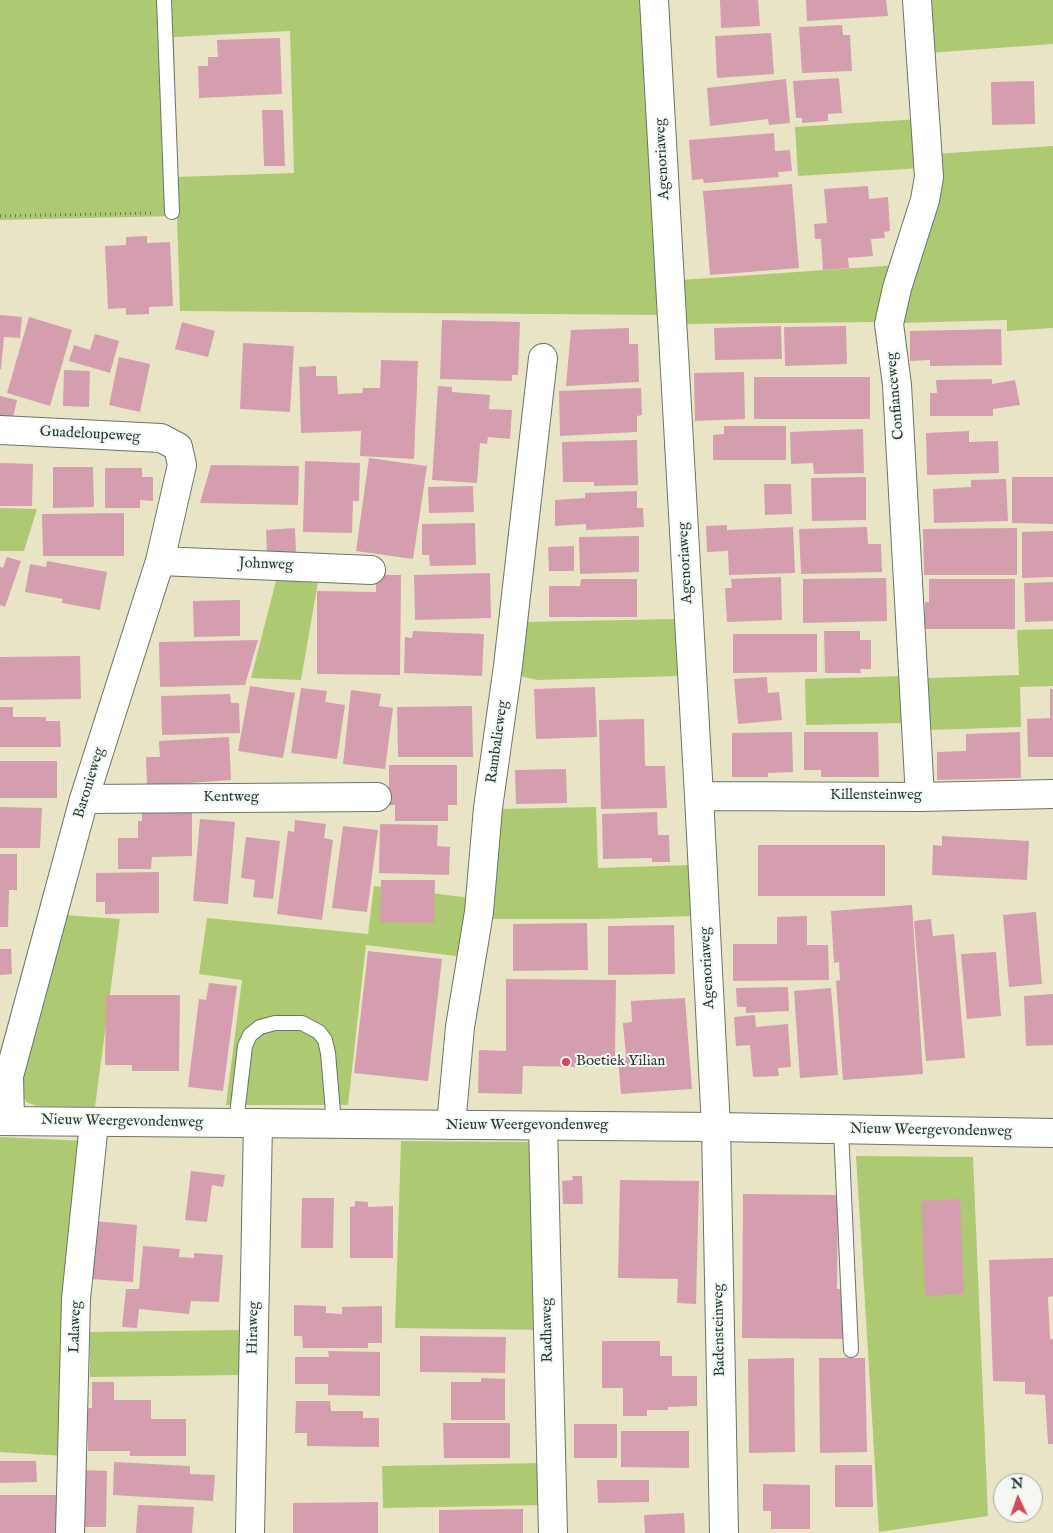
<!DOCTYPE html>
<html>
<head>
<meta charset="utf-8">
<style>
	body { margin:0 }
	#map { position:relative; width:1053px; height:1533px; overflow:hidden; background:#eae4c7; font-family:"IM FELL English",serif }
	canvas { display:block }
	.north { position:absolute; left:993px; top:1473px; width:50px; height:50px; box-sizing:border-box; background:#f6f6f2; border:1px solid #a0aca6; border-radius:50%; rotate:357deg; font-size:14px; font-weight:700; line-height:20px; text-align:center; color:#1f3d34 }
	.north::after { content:''; display:block; margin:auto; width:18px; height:22px; background:#d1495b; clip-path:polygon(50% 0,100% 100%,50% 72%,0 100%) }
</style>
</head>
<body>
<div id="map">
<canvas width="1053" height="1533"></canvas>
<div class="north">N</div>
</div>
<script>
const g = document.querySelector('canvas').getContext('2d');
g.lineJoin = 'round';
function fillPath(path, color) { g.fillStyle = color; g.fill(path, 'evenodd'); }
const poly = rows => new Path2D(rows.map(r => 'M' + r).join(''));
function stroke(path, color, width, dash) { g.strokeStyle = color; g.lineWidth = width; g.lineCap = dash ? 'butt' : 'round'; g.setLineDash(dash || []); g.stroke(path); }
function label(font, color, halo, rows, align = 'center') {
  g.font = font + ' "IM FELL English",serif'; g.lineWidth = 4; g.setLineDash([]); g.textBaseline = 'middle'; g.strokeStyle = halo; g.fillStyle = color; for (const [text, x, y, turn = 0] of rows) {
    g.save(); g.translate(x, y); g.rotate((+turn || 0) * Math.PI / 180); g.textAlign = isNaN(turn) ? turn : align; if (halo) g.strokeText(text, 0, 0); g.fillText(text, 0, 0); g.restore();
  }
}
fillPath(poly([
	[0,0,642,0,660,315,180,311,177,216,0,220],
	[290,31,294,173,176,177,174,37],
	[925,0,1053,0,1053,44,928,53],
	[919,119,922,168,798,176,795,127],
	[1053,146,1053,328,1007,331,1007,320,902,323,935,154],
	[898,265,881,322,683,324,681,280],
	[0,508,37,509,24,551,0,551],
	[278,573,319,576,301,680,251,678],
	[677,619,680,676,537,680,515,675,519,622],
	[1053,629,1053,686,1020,687,1021,727,929,730,926,678,1019,675,1017,630],
	[905,676,906,723,806,725,805,679],
	[596,807,598,868,691,865,693,916,599,919,485,919,498,809],
	[374,886,471,898,464,957,366,945,348,1105,226,1105,242,980,199,974,207,918,368,934],
	[64,915,120,919,95,1107,37,1106,26,1102,21,1091,19,1080],
	[0,1137,87,1141,64,1456,0,1452],
	[401,1141,530,1142,542,1330,395,1328],
	[856,1156,973,1157,988,1516,879,1532],
	[243,1330,243,1375,90,1377,90,1332],
	[544,1463,545,1505,383,1508,382,1466]
]), '#adca72');
fillPath(poly([
	[720,0,758,0,760,26,721,28],
	[806,0,886,0,888,16,807,21],
	[842,25,843,35,850,35,852,71,802,73,799,27],
	[771,33,774,74,717,78,715,36],
	[280,38,282,94,199,98,198,66,208,66,208,57,218,57,217,40],
	[839,78,842,113,828,114,828,121,802,123,802,118,796,118,793,81],
	[786,79,790,123,769,125,768,119,710,126,707,88],
	[1034,81,1035,124,992,125,991,82],
	[262,110,283,110,285,166,264,166],
	[774,133,775,151,790,150,792,171,778,172,779,177,704,183,703,179,692,180,689,140],
	[792,184,799,268,710,275,703,191],
	[868,186,869,199,888,197,890,231,884,232,885,238,871,239,873,256,848,258,849,268,823,270,821,239,815,239,814,224,827,223,824,189],
	[147,236,147,243,170,242,173,306,149,307,149,314,126,315,126,308,108,309,105,246,126,245,126,237],
	[0,315,22,317,20,338,4,337,1,369,0,369],
	[29,317,72,330,50,406,7,393],
	[442,320,520,322,518,375,512,375,512,381,440,379],
	[182,322,215,331,208,357,175,349],
	[781,326,782,359,715,360,714,328],
	[846,326,847,364,785,366,784,327],
	[629,328,629,344,638,344,639,382,566,386,571,330],
	[1001,329,1002,365,930,366,930,360,910,361,910,331],
	[95,334,119,341,110,373,69,361,74,345,90,350],
	[243,343,294,346,290,412,240,409],
	[119,357,150,364,140,412,109,405],
	[381,360,418,361,414,459,360,456,361,431,301,433,299,367,316,366,316,376,337,376,338,394,362,393,363,388,380,388],
	[64,370,90,371,89,407,63,406],
	[744,372,745,419,695,421,694,373],
	[754,377,870,377,870,419,754,419],
	[992,379,992,384,1015,380,1020,405,993,409,993,416,930,416,930,393,937,393,936,380],
	[438,386,452,387,452,392,490,395,489,409,512,410,510,439,488,437,487,444,480,443,477,483,432,480],
	[641,388,642,415,637,416,637,432,560,436,559,391],
	[0,396,17,400,13,418,0,415],
	[724,426,786,426,786,460,713,460,713,435,724,434],
	[863,429,864,473,814,474,813,463,791,464,790,432],
	[969,431,969,442,998,441,999,473,927,475,926,433],
	[637,440,638,485,594,486,594,482,563,482,562,442],
	[369,458,427,466,413,559,356,551],
	[305,461,360,463,359,501,353,501,352,533,303,532],
	[0,463,33,464,32,506,0,506],
	[211,465,299,466,298,505,200,503],
	[53,467,93,467,94,507,53,508],
	[105,468,142,468,142,477,153,477,153,501,140,500,140,508,105,508],
	[866,477,866,520,812,521,811,478],
	[1012,477,1053,477,1053,524,1012,523],
	[1006,479,1008,521,934,523,933,489,971,487,971,480],
	[764,484,791,484,792,514,765,515],
	[473,486,474,512,429,513,428,487],
	[637,491,637,508,643,508,644,527,586,530,586,524,555,526,555,500,585,498,585,493],
	[124,513,124,556,43,556,42,514],
	[475,523,476,565,430,566,429,555,422,555,422,524],
	[727,525,727,530,793,527,795,573,729,575,728,551,707,552,706,526],
	[867,527,868,544,881,544,882,572,801,574,799,529],
	[295,528,296,553,267,554,266,530],
	[1017,528,1017,575,924,575,923,529],
	[1053,531,1053,577,1022,578,1022,532],
	[639,536,639,572,580,574,579,537],
	[574,546,574,571,549,571,548,547],
	[7,557,21,561,5,607,0,605,0,567,3,568],
	[47,561,107,572,100,610,62,603,63,599,25,592,30,564,46,567],
	[490,573,491,618,415,620,414,575],
	[376,575,401,575,400,675,317,674,317,591,376,592],
	[781,577,782,620,727,622,725,588,732,588,731,579],
	[886,578,887,621,803,623,803,579],
	[581,579,637,579,637,617,549,617,549,586,580,586],
	[929,579,1015,579,1015,629,925,629,925,602,929,602],
	[1053,582,1053,621,1025,622,1024,583],
	[240,600,240,636,194,637,193,601],
	[413,631,484,634,482,676,404,673,405,637,412,638],
	[824,631,860,631,860,640,871,640,871,669,860,669,861,673,825,673],
	[733,634,817,634,817,672,733,673],
	[258,640,245,685,160,687,159,642],
	[80,656,81,699,0,700,0,657],
	[767,677,768,693,779,692,782,720,738,724,734,679],
	[250,686,295,693,283,758,238,751],
	[595,687,597,737,536,739,534,689],
	[301,688,327,691,325,702,345,705,337,759,291,753],
	[1050,689,1053,689,1053,757,1028,757,1027,719,1050,718],
	[351,690,381,694,379,706,393,708,385,769,343,764],
	[230,694,231,703,239,703,240,733,162,735,161,696],
	[472,706,473,757,398,757,397,707],
	[0,707,13,707,13,717,46,717,46,721,60,721,61,747,0,747],
	[644,719,645,766,665,766,667,808,601,809,599,720],
	[792,732,793,772,768,773,768,777,732,777,732,733],
	[804,732,878,732,879,777,821,777,821,770,804,770],
	[1020,732,1021,778,937,780,937,752,966,751,966,734],
	[229,737,231,780,147,786,146,757,160,757,159,741],
	[0,761,57,761,57,798,0,798],
	[389,765,457,765,457,805,448,805,448,821,395,821,395,805,389,805],
	[566,769,567,803,516,804,515,770],
	[0,807,42,808,40,848,0,848],
	[192,811,192,856,152,857,151,869,118,869,118,838,138,838,138,821,142,821,142,812],
	[657,812,658,835,669,835,670,862,652,862,652,858,603,859,602,814],
	[200,819,235,822,228,904,193,901],
	[295,820,326,824,324,838,333,840,322,920,277,914,288,831,294,832],
	[380,824,438,825,437,846,450,847,449,875,379,873],
	[343,826,378,830,367,912,332,908],
	[942,836,1029,841,1027,880,932,875,933,845,942,846],
	[246,837,280,841,273,899,253,897,255,880,241,878],
	[758,845,885,845,885,896,758,896],
	[0,854,17,854,17,890,9,890,8,927,0,927],
	[159,872,159,913,105,914,105,902,96,902,96,873],
	[381,880,435,880,434,923,380,922],
	[912,905,923,1074,843,1080,836,981,840,980,839,962,834,963,831,911],
	[1036,912,1042,984,1009,987,1003,915],
	[807,916,807,945,828,945,829,980,733,981,733,944,777,944,777,917],
	[931,919,933,936,954,934,965,1058,926,1061,914,921],
	[587,923,588,970,513,971,513,924],
	[674,925,675,974,608,975,608,926],
	[0,949,11,949,12,974,0,975],
	[368,951,442,959,428,1081,354,1073],
	[996,952,1001,1016,967,1019,961,954],
	[506,979,616,980,615,1057,588,1056,588,1067,523,1066,522,1094,478,1093,479,1050,506,1051],
	[209,983,237,986,223,1091,188,1087,199,999,206,1000],
	[788,987,789,1011,746,1013,746,1007,737,1007,736,988],
	[831,988,838,1075,800,1078,794,991],
	[1053,994,1053,1045,1026,1046,1024,996],
	[106,995,180,995,179,1071,132,1071,132,1065,105,1065],
	[685,998,692,1089,621,1094,618,1057,626,1057,623,1023,632,1022,631,1001],
	[755,1015,756,1027,788,1024,791,1067,778,1068,779,1076,753,1077,750,1045,736,1046,734,1017],
	[191,1171,225,1175,223,1187,212,1185,207,1222,185,1220],
	[572,1176,582,1176,583,1204,563,1204,562,1181,573,1180],
	[620,1180,699,1181,696,1304,677,1303,678,1279,618,1278],
	[743,1194,838,1195,837,1289,843,1289,843,1339,742,1338],
	[302,1198,334,1198,333,1248,301,1248],
	[960,1199,964,1294,925,1296,921,1201],
	[355,1201,368,1202,368,1207,393,1206,393,1258,350,1258,350,1207,355,1206],
	[95,1221,137,1225,133,1282,91,1279],
	[143,1246,180,1249,179,1257,194,1258,194,1253,223,1255,219,1302,191,1301,189,1314,139,1309,137,1328,122,1327,126,1289,139,1289],
	[1053,1258,1053,1296,1048,1297,1050,1339,1053,1339,1053,1444,1048,1444,1045,1395,1025,1394,1025,1382,993,1381,989,1260],
	[294,1305,326,1306,326,1313,342,1314,342,1307,382,1306,382,1343,368,1343,368,1348,303,1348,302,1336,294,1336],
	[420,1336,506,1337,505,1373,420,1372],
	[602,1341,660,1341,660,1356,672,1356,672,1376,697,1376,697,1406,668,1407,668,1410,647,1410,647,1416,623,1416,623,1388,602,1388],
	[328,1351,380,1352,380,1396,328,1395,328,1384,295,1384,295,1357,329,1357],
	[794,1358,795,1452,749,1453,748,1359],
	[819,1358,865,1358,867,1452,820,1453],
	[481,1378,505,1379,505,1420,451,1420,451,1382,481,1382],
	[92,1382,114,1382,114,1400,151,1400,151,1419,186,1419,186,1456,130,1456,130,1451,88,1451,87,1408,92,1408],
	[296,1401,330,1401,331,1411,363,1411,363,1418,379,1418,379,1447,307,1446,307,1433,295,1433],
	[443,1423,510,1423,510,1458,444,1458],
	[574,1424,617,1424,617,1458,574,1458],
	[621,1431,689,1431,689,1468,621,1467],
	[0,1461,36,1461,37,1482,0,1483],
	[114,1462,190,1466,190,1474,215,1475,213,1501,113,1495],
	[835,1465,872,1465,873,1507,835,1507],
	[82,1470,107,1471,106,1527,81,1527],
	[597,1480,649,1480,649,1502,598,1503],
	[763,1484,810,1485,810,1529,771,1529,771,1511,763,1511],
	[0,1495,58,1495,61,1533,0,1533],
	[378,1502,378,1533,293,1533,293,1503],
	[138,1505,194,1507,192,1533,136,1533],
	[523,1509,523,1533,439,1533,439,1510],
	[684,1513,685,1533,645,1533,644,1515]
]), '#d49eaf');
const service = poly([
	[164,0,172,212],
	[236,1123,245,1046,250,1035,260,1027,275,1023,302,1023,319,1032,325,1040,328,1053,334,1124],
	[841,1129,851,1350]
]);
const minor = poly([
	[654,0,699,796,716,1127,724,1533],
	[917,0,929,177,925,200,897,288,889,324,897,385,920,797],
	[0,430,161,438,178,447,182,465,160,561,84,799,9,1076,10,1121],
	[160,561,371,570],
	[699,796,920,797,1053,794],
	[84,799,377,797],
	[451,1125,460,1027,479,912,488,808,508,666,543,358],
	[543,1126,553,1533],
	[70,1533,76,1299,94,1123],
	[250,1533,258,1123]
]);
const tertiary = poly([
	[0,1121,716,1127,1053,1133]
]);
stroke(service, '#667767', 16);
stroke(minor, '#667767', 30);
stroke(tertiary, '#667767', 30);
stroke(poly([
	[0,216,152,213]
]), '#667767', 3, [1, 4]);
stroke(service, '#fff', 14);
stroke(minor, '#fff', 28);
stroke(tertiary, '#fff', 28);
for (const [x, y, r, color] of [
	[566,1062,5,"#d1495b"]
]) { const dot = new Path2D(); dot.arc(x, y, r, 0, 2 * Math.PI); g.fillStyle = color; g.fill(dot); stroke(dot, '#f6f6f2', 2); }
label('15px', '#1f3d34', '#f6f6f2', [
	["Agenoriaweg",663,159,-93],
	["Confianceweg",896,396,-95],
	["Guadeloupeweg",90,435,3],
	["Agenoriaweg",686,563,-93],
	["Johnweg",266,565,2],
	["Rambalieweg",498,742,-82],
	["Baronieweg",90,783,-73],
	["Killensteinweg",876,796],
	["Kentweg",231,798],
	["Agenoriaweg",708,968,-93],
	["Nieuw Weergevondenweg",122,1122,1],
	["Nieuw Weergevondenweg",527,1126],
	["Nieuw Weergevondenweg",931,1131,1],
	["Lalaweg",76,1327,-88],
	["Hiraweg",254,1328,-89],
	["Radhaweg",548,1330,-91],
	["Badensteinweg",720,1330,-91]
]);
label('15px', '#1f3d34', '#f6f6f2', [
	["Boetiek Yilian",576,1062]
], 'left');
</script>
</body>
</html>
